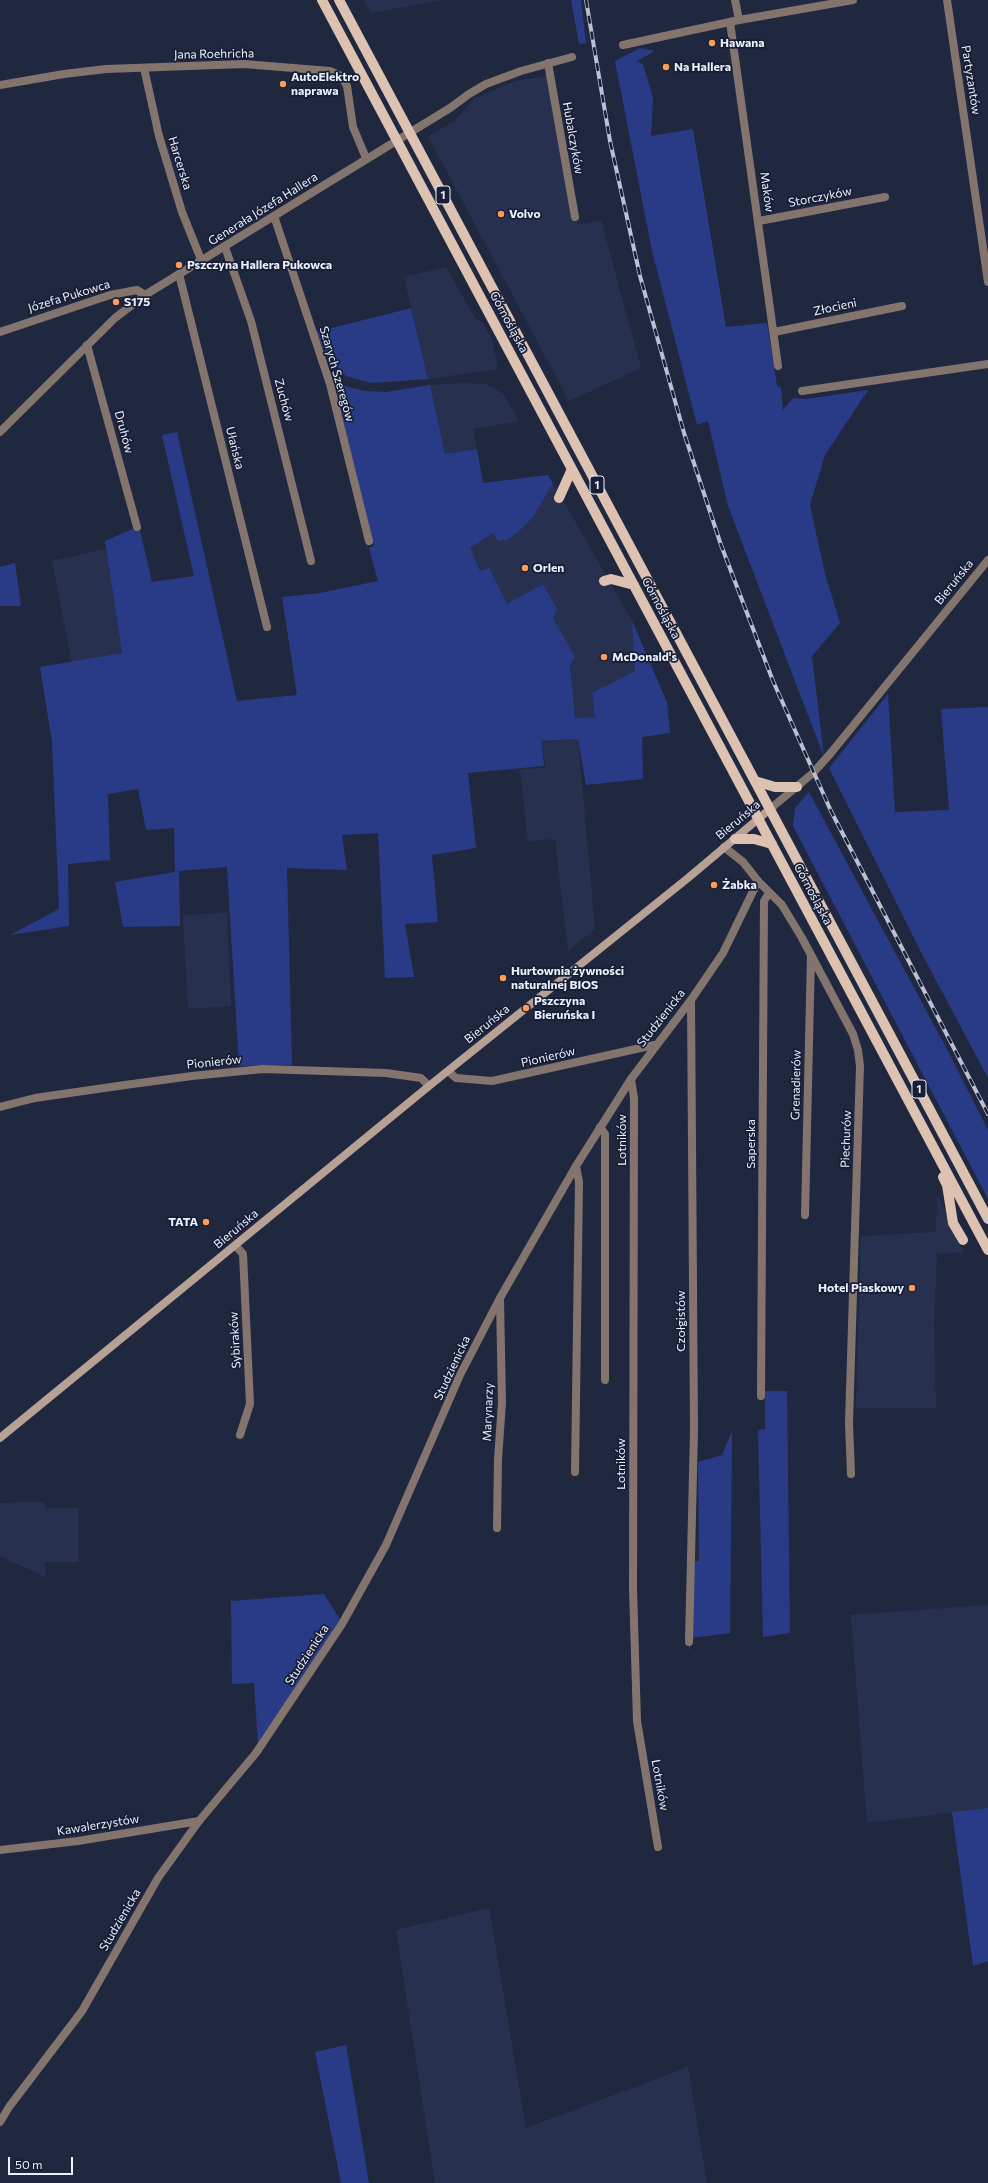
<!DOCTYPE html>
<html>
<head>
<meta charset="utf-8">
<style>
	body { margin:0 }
	#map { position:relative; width:988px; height:2183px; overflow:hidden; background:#202840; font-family:Commissioner,sans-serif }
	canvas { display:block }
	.scale { position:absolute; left:8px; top:2157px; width:65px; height:18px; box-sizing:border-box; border:2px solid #ecf1fe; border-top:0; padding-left:5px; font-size:12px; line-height:14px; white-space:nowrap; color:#ecf1fe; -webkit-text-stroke:3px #171e35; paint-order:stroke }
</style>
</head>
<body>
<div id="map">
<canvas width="988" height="2183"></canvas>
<div class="scale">50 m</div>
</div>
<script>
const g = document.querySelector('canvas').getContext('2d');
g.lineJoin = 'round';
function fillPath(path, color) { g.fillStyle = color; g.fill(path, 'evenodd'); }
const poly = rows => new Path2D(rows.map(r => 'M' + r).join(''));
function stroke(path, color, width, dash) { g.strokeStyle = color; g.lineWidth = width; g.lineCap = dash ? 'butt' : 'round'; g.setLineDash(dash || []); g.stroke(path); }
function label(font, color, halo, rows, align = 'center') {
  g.font = font + ' Commissioner,sans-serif'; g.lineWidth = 3.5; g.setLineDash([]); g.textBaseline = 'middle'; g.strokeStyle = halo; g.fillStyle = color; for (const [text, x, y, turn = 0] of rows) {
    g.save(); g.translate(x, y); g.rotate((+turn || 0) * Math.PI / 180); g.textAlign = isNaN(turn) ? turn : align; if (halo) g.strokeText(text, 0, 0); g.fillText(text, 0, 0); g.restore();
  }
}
fillPath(poly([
	[364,0,442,0,371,13],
	[553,75,578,225,601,220,641,368,569,401,429,138,431,135,454,121,474,99,515,81],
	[446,267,475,318,483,323,492,340,498,369,428,379,404,277],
	[462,383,485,384,496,389,504,395,519,421,473,429,477,449,445,454,430,385],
	[553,483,632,621,635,671,592,693,595,717,575,718,570,665,575,657,553,618,543,584,507,605,489,569,480,571,469,548,493,533,533,517],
	[106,549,122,653,72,663,52,561],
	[578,739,595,929,568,951,555,839,528,841,520,769,545,768,543,742],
	[227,913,231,1006,188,1009,183,915],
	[937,1194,964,1252,937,1254,934,1323,936,1408,856,1408,861,1236,936,1232],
	[45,1502,45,1508,78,1508,78,1562,45,1562,45,1577,0,1556,0,1503],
	[988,1605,988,1808,867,1823,851,1615],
	[489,1908,526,2128,688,2067,707,2183,435,2183,396,1930]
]), '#27314f');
fillPath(poly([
	[571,0,581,0,586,43,579,44],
	[640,48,655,51,637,61,643,64,653,98,651,136,693,129,726,327,767,323,777,386,781,388,783,410,793,398,806,399,868,390,825,455,810,505,825,574,840,623,812,656,824,757,728,506,708,421,697,425,652,251,615,61],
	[411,308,428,379,371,383,346,376,330,362,316,332],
	[334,383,364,391,386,392,430,385,445,454,477,449,483,483,548,475,553,483,533,517,517,533,507,540,498,541,493,533,470,548,480,571,489,568,507,604,543,584,557,609,553,618,575,657,570,665,575,718,595,717,592,693,635,671,632,621,667,702,670,733,642,737,643,779,586,785,578,739,542,741,544,766,468,773,476,848,432,855,438,922,405,924,414,977,385,978,378,833,342,835,347,870,287,868,292,1065,239,1066,227,867,179,871,180,926,123,927,115,882,175,872,174,828,146,830,138,789,108,794,110,860,68,864,69,926,10,935,59,909,52,742,40,667,122,653,105,541,139,526,152,582,194,576,162,435,177,432,237,701,297,695,282,597,320,593,378,581,369,548,374,546],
	[15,563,21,606,0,606,0,567],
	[888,694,895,812,949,810,941,709,988,707,988,1078,922,954,829,768],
	[809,792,949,1053,988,1130,988,1199,793,826,795,808],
	[765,1391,787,1391,790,1633,763,1637,758,1430,765,1429],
	[732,1431,730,1633,692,1638,689,1652,690,1562,699,1561,698,1462,722,1455],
	[324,1594,341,1621,258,1744,254,1683,232,1684,231,1601],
	[988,1808,988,1961,973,1966,952,1812],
	[346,2045,369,2183,341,2183,315,2052]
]), '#293b86');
stroke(poly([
	[735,0,739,20],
	[947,0,988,282],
	[730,22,778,366],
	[548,63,575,217],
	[144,68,159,136,182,212,202,262],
	[0,85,64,74,106,69,244,64,330,71,341,76,347,86,353,127,366,158],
	[274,216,330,384,369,541],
	[759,221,885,197],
	[225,247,251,321,311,561],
	[179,274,267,627],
	[0,332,110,295,137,290,145,295],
	[774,332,902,306],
	[87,345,137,527],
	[802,391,988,364],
	[724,847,743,862,758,881,782,905,802,938,853,1034,858,1050,860,1066,849,1423,851,1474],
	[448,1071,456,1078,492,1081,654,1045],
	[631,1079,634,1098,633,1589,637,1721,658,1847],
	[0,1107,35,1098,125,1085,192,1076,263,1069,386,1073,421,1078,429,1086],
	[600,1127,605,1134,605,1380],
	[805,1215,811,955],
	[236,1246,243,1254,250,1404,240,1435],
	[761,1396,764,901,769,893],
	[575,1472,579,1182,576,1166],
	[497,1528,498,1459,502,1403,500,1299],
	[689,1642,694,1431,691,1000],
	[0,1850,78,1841,199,1821],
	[0,2122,9,2107,82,2011,158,1878,199,1821,256,1753,342,1624,386,1545,460,1375,500,1298,576,1166,631,1079,691,1000,723,953,758,881]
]), '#83756d', 8);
stroke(poly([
	[623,45,739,20,853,0],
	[0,432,115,318,145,295,450,108,469,94,486,84,521,71,572,57],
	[770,809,813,773,830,754,988,560]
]), '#83756d', 8);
stroke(poly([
	[0,1438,429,1086,688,878,770,809]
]), '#b6a194', 8);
stroke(poly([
	[322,0,988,1250],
	[339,0,988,1219],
	[559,498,572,469],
	[604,581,611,579,634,585],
	[755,781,775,787,797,787],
	[735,839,754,839,772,844],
	[943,1177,947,1185,953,1223,963,1240]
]), '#dec2b1', 10);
const rail = poly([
	[586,0,610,141,640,276,684,433,721,545,773,681,831,811,988,1114]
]);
stroke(rail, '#bcc1d1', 4);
stroke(rail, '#171e35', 2.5, [8]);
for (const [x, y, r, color] of [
	[712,43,4,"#fe9b59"],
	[666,67,4,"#fe9b59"],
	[283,84,4,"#fe9b59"],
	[501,214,4,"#fe9b59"],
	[179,265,4,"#fe9b59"],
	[116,302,4,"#fe9b59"],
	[525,568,4,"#fe9b59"],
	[604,657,4,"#fe9b59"],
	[714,885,4,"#fe9b59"],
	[503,978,4,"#fe9b59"],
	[526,1008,4,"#fe9b59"],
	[206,1222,4,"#fe9b59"],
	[912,1288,4,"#fe9b59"]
]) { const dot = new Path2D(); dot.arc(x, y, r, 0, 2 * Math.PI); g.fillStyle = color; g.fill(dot); stroke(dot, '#171e35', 1.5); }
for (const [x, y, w] of [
	[443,195,14],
	[597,485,14],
	[919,1089,14]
]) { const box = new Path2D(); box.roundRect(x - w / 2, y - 9, w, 18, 3); g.fillStyle = '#171e35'; g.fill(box); stroke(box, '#ecf1fe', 1); }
label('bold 11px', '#ecf1fe', null, [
	["1",443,195],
	["1",597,485],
	["1",919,1089]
]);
label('bold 12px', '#ecf1fe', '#171e35', [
	["Hawana",720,43],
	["Na Hallera",674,67],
	["AutoElektro",291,77],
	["naprawa",291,91],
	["Volvo",509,214],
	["Pszczyna Hallera Pukowca",187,265],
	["S175",124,302],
	["Orlen",533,568],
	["McDonald's",612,657],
	["Żabka",722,885],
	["Hurtownia żywności",511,971],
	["naturalnej BIOS",511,985],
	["Pszczyna",534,1001],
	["Bieruńska I",534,1015],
	["TATA",198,1222,"right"],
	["Hotel Piaskowy",904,1288,"right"]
], 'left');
label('12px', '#ecf1fe', '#171e35', [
	["Jana Roehricha",214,54,-1],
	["Partyzantów",971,80,81],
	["Hubalczyków",573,138,80],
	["Harcerska",180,163,73],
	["Maków",767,192,82],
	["Storczyków",820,197,-11],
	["Generała Józefa Hallera",263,209,-32],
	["Józefa Pukowca",69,296,-17],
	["Złocieni",835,307,-12],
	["Górnośląska",509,322,62],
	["Szarych Szeregów",337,374,74],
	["Zuchów",284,400,75],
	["Druhów",124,432,75],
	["Ułańska",235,448,76],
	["Bieruńska",954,582,-51],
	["Górnośląska",661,608,62],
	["Bieruńska",738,820,-40],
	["Górnośląska",813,894,62],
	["Studzienicka",661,1018,-52],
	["Bieruńska",487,1024,-39],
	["Pionierów",548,1057,-13],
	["Pionierów",214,1062,-6],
	["Grenadierów",796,1085,-89],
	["Piechurów",846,1139,-88],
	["Lotników",622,1140,-90],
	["Saperska",751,1144,-90],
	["Bieruńska",236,1229,-40],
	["Czołgistów",681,1321,-90],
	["Sybiraków",235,1340,-93],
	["Studzienicka",452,1368,-65],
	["Marynarzy",488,1412,-88],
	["Lotników",621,1464,-90],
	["Studzienicka",307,1655,-57],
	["Lotników",660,1785,80],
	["Kawalerzystów",98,1825,-9],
	["Studzienicka",120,1920,-60]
]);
</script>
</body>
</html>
